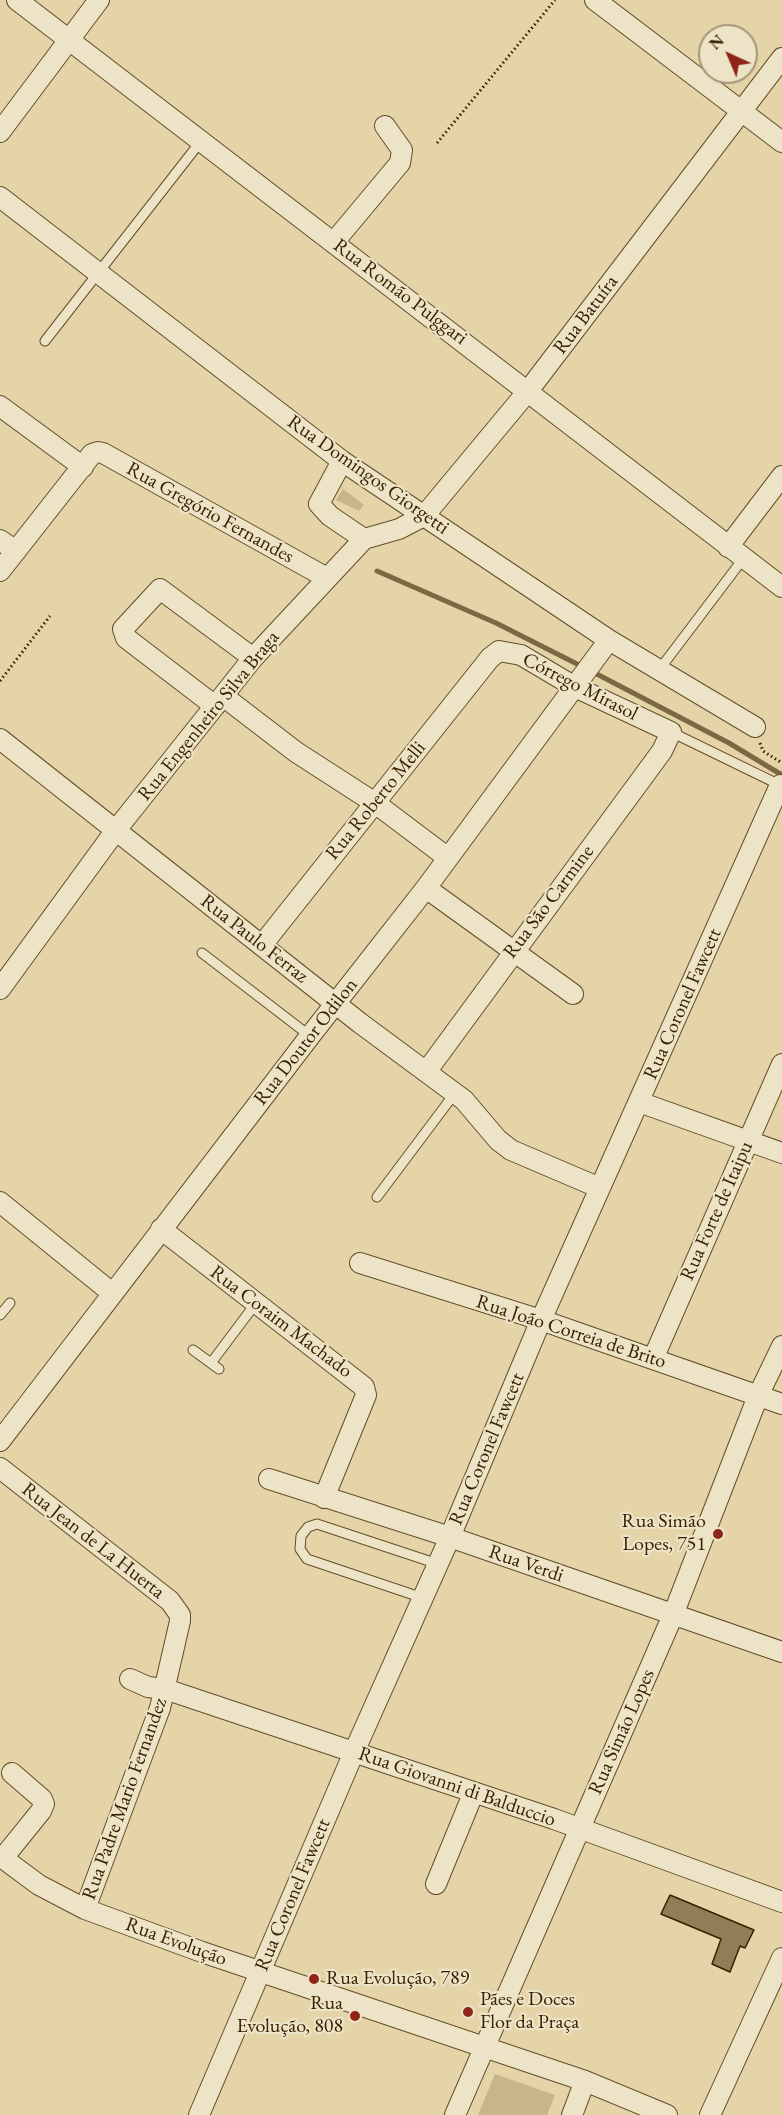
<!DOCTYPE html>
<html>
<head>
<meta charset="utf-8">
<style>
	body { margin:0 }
	#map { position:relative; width:782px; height:2115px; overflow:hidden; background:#e4d4a7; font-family:"EB Garamond",serif }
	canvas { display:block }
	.north { position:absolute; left:698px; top:24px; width:60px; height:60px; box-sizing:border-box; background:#ede3c6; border:2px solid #a59577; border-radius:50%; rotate:316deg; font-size:16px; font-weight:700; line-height:24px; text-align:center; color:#382101 }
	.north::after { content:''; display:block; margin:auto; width:21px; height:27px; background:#8f2418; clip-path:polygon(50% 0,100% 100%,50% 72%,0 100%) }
</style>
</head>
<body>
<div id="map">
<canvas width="782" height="2115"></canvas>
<div class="north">N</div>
</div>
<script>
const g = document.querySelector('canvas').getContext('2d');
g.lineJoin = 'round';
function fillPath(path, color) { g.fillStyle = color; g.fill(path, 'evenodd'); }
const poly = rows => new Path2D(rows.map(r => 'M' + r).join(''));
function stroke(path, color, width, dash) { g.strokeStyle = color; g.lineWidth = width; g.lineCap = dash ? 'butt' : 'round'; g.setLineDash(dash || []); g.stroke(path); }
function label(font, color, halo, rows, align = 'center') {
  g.font = font + ' "EB Garamond",serif'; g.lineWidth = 4.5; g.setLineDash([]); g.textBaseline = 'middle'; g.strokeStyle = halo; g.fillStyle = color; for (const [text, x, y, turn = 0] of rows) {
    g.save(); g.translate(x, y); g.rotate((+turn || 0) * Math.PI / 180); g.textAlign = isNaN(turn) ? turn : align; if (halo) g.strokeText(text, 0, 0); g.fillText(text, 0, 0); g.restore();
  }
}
fillPath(poly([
	[343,489,364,505,359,511,336,500],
	[495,2074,555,2095,547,2115,478,2115]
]), '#c7b68b');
stroke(poly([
	[377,571,496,623,583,667],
	[591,671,729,743,782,775]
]), '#7c6843', 5);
const building = poly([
	[670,1895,754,1930,745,1948,740,1946,730,1972,712,1964,721,1939,661,1914,670,1895]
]);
fillPath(building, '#917e57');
stroke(building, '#382101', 1.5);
const lane = poly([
	[45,341,201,141],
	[659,670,743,559],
	[671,732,782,786],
	[202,953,310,1036],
	[377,1197,455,1093],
	[0,1315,10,1303],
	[193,1350,219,1369],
	[211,1363,256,1303],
	[423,1598,307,1559,300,1549,301,1536,308,1527,317,1524,438,1564]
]);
const street = poly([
	[17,0,782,587],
	[595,0,782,142],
	[0,132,99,0],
	[0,197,342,461,609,640,755,727],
	[334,242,400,163,402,150,385,126],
	[0,406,83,467],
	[342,461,319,504,330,516,364,539],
	[364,539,399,529,424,516,528,391,782,58],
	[0,540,16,551],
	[728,547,782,476],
	[0,571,92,454,98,452,103,453,327,578],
	[223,696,296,752,375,803,448,858],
	[215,706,126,638,123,629,160,589,253,658],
	[0,739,360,1023,464,1100,498,1140,511,1150,600,1188],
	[426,888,573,994],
	[262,945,490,658,499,651,521,655,575,687,671,732,662,751,426,1072],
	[0,989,116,830,253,658,364,539],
	[639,1102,782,1153],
	[0,1202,112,1293],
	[161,1229,364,1387,366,1395,324,1498],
	[360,1263,541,1320,782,1404],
	[653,1359,782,1064],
	[0,1441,310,1036,426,888,609,640],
	[0,1468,170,1601,180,1615,180,1621,160,1708,85,1909],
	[269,1479,450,1537,782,1652],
	[130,1679,148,1687,165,1689,554,1819,782,1902],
	[0,1856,39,1885,85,1909,202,1952,585,2081,667,2115],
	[3,1858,41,1811,44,1804,42,1799,12,1773],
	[436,1884,473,1794],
	[199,2115,354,1752,450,1537,541,1320,780,785],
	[455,2115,673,1615,758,1396,782,1346],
	[572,2115,585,2081],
	[710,2115,782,1958]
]);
stroke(lane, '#634e2a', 11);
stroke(street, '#634e2a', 22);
stroke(poly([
	[437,143,555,0],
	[0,681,50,616],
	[760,743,763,751,782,763]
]), '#382101', 3, [1.5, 3]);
stroke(lane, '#ede3c6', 9);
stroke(street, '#ede3c6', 20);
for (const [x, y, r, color] of [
	[718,1534,6,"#8f2418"],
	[314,1979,6,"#8f2418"],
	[468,2012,6,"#8f2418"],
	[355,2016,6,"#8f2418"]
]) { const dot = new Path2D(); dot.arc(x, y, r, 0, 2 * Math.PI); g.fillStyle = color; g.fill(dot); stroke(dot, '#ede3c6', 2); }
label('20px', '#382101', '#ede3c6', [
	["Rua Romão Pulggari",400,292,37],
	["Rua Batuíra",586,315,-53],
	["Rua Domingos Giorgetti",368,475,35],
	["Rua Gregório Fernandes",210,513,29],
	["Córrego Mirasol",580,687,27],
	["Rua Engenheiro Silva Braga",209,716,-51],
	["Rua Roberto Melli",376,801,-51],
	["Rua São Carmine",549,902,-53],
	["Rua Paulo Ferraz",254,939,38],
	["Rua Coronel Fawcett",683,1004,-66],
	["Rua Doutor Odilon",306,1042,-52],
	["Rua Forte de Itaipu",717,1211,-66],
	["Rua Coraim Machado",281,1322,37],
	["Rua João Correia de Brito",571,1332,18],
	["Rua Coronel Fawcett",487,1449,-67],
	["Rua Jean de La Huerta",93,1541,38],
	["Rua Verdi",526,1564,19],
	["Rua Simão Lopes",622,1732,-66],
	["Rua Giovanni di Balduccio",457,1787,19],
	["Rua Padre Mario Fernandez",125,1799,-70],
	["Rua Coronel Fawcett",293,1895,-67],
	["Rua Evolução",176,1942,20]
]);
label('20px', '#382101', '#ede3c6', [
	["Rua Simão",706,1522],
	["Lopes, 751",706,1545],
	["Rua Evolução, 789",326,1979,"left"],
	["Pães e Doces",480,2000,"left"],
	["Flor da Praça",480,2023,"left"],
	["Rua",343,2004],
	["Evolução, 808",343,2027]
], 'right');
</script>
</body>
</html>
